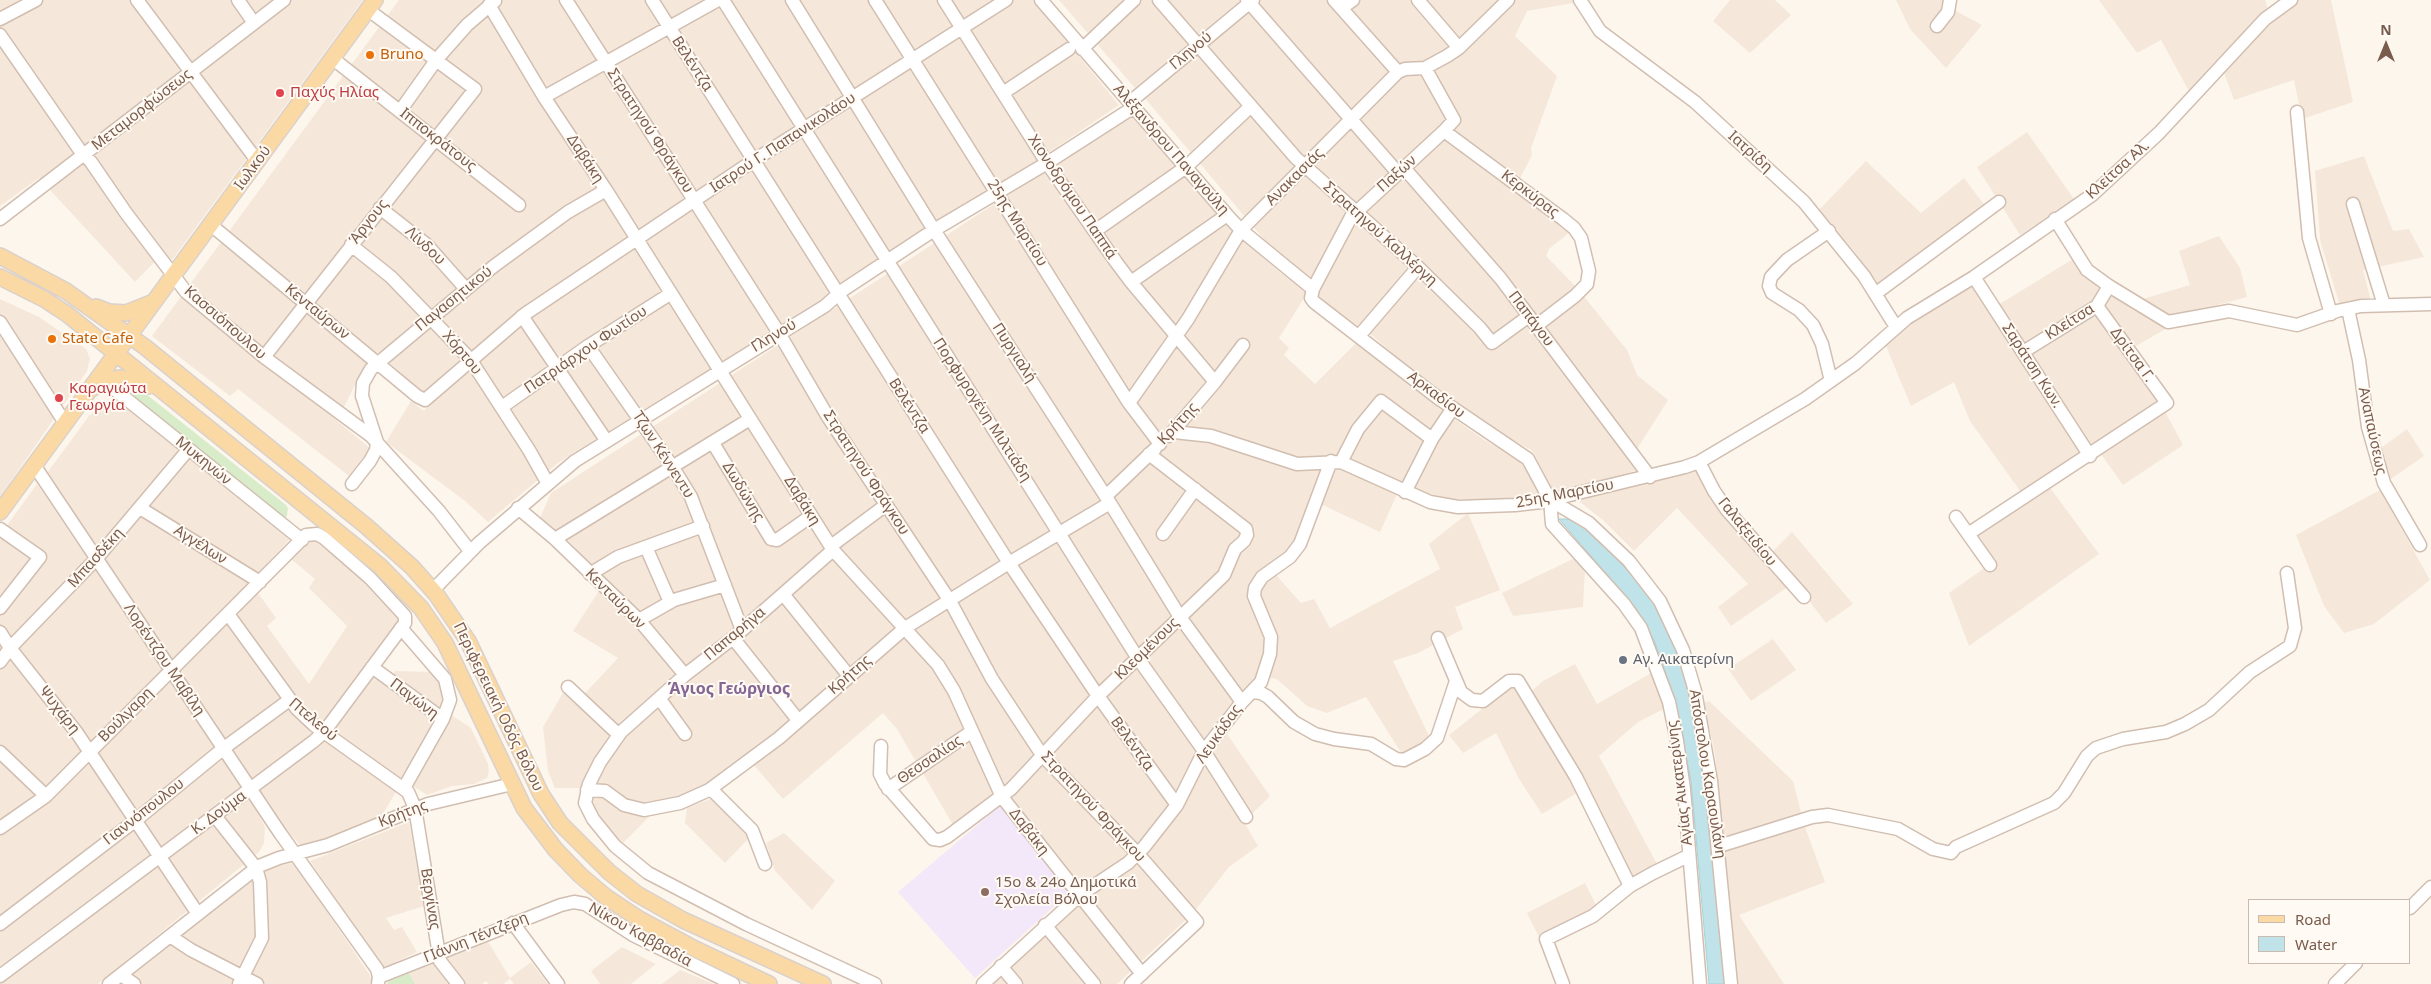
<!DOCTYPE html>
<html>
<head>
<meta charset="utf-8">
<style>
	body { margin:0 }
	#map { position:relative; width:2431px; height:984px; overflow:hidden; background:#fdf6ec; font-family:"Noto Sans",sans-serif }
	canvas { display:block }
	.legend { position:absolute; left:2248px; top:899px; width:162px; height:65px; box-sizing:border-box; background:#fffaf3; border:1px solid #cabbb1; margin:0; padding:6px 9px; list-style:none; font-size:15px; color:#7a5c4d }
	.legend li { display:flex; align-items:center; gap:10px; height:25px }
	.legend b { width:25px; border:1px solid #cabbb1 }
	.north { position:absolute; left:2361px; top:20px; width:50px; height:50px; -webkit-text-stroke:4px #fffaf3; paint-order:stroke; rotate:0deg; font-size:14px; font-weight:700; line-height:20px; text-align:center; color:#7a5c4d }
	.north::after { content:''; display:block; margin:auto; width:18px; height:22px; background:#7a5c4d; clip-path:polygon(50% 0,100% 100%,50% 72%,0 100%) }
</style>
</head>
<body>
<div id="map">
<canvas width="2431" height="984"></canvas>
<ul class="legend">
<li><b style="height:6px;background:#fbd9a5"></b>Road</li>
<li><b style="height:14px;background:#bfe3e8"></b>Water</li>
</ul>
<div class="north">N</div>
</div>
<script>
const g = document.querySelector('canvas').getContext('2d');
g.lineJoin = 'round';
function fillPath(path, color) { g.fillStyle = color; g.fill(path, 'evenodd'); }
const poly = rows => new Path2D(rows.map(r => 'M' + r).join(''));
function stroke(path, color, width, dash) { g.strokeStyle = color; g.lineWidth = width; g.lineCap = dash ? 'butt' : 'round'; g.setLineDash(dash || []); g.stroke(path); }
function label(font, color, halo, rows, align = 'center') {
  g.font = font + ' "Noto Sans",sans-serif'; g.lineWidth = 4; g.setLineDash([]); g.textBaseline = 'middle'; g.strokeStyle = halo; g.fillStyle = color; for (const [text, x, y, turn = 0] of rows) {
    g.save(); g.translate(x, y); g.rotate((+turn || 0) * Math.PI / 180); g.textAlign = isNaN(turn) ? turn : align; if (halo) g.strokeText(text, 0, 0); g.fillText(text, 0, 0); g.restore();
  }
}
fillPath(poly([
	[0,0,363,0,172,260,163,253,135,282,39,178,0,206],
	[399,0,1033,0,1119,105,1039,159,830,289,825,298,573,453,558,463,488,522,465,501,386,442,411,401,424,411,432,401,378,352,366,363,337,421,370,448,349,476,238,389,230,396,152,336],
	[1059,0,1241,0,1135,88],
	[1256,0,1573,0,1574,3,1527,11,1515,36,1557,76,1531,148,1532,155,1515,188,1571,231,1549,249,1546,256,1578,289,1627,350,1637,375,1668,400,1632,457,1639,469,1615,478,1554,492,1535,455,1531,450,1484,424,1408,368,1373,336,1317,298,1321,290,1267,243,1143,96],
	[1730,0,1775,0,1791,15,1750,53,1713,21],
	[1896,0,1947,0,1958,12,1982,25,1946,68,1910,29],
	[2099,0,2265,0,2271,21,2299,0,2331,0,2353,102,2302,119,2294,80,2234,100,2219,59,2190,93,2161,40,2137,53],
	[1129,113,1230,229,1281,273,1308,292,1279,338,1289,348,1284,355,1315,384,1356,343,1444,412,1486,441,1519,459,1542,496,1517,500,1451,499,1420,491,1402,483,1380,532,1310,499,1295,541,1289,551,1268,566,1301,603,1314,599,1330,628,1440,569,1429,544,1468,513,1500,590,1455,607,1463,629,1418,653,1393,661,1430,738,1402,754,1366,697,1327,713,1307,706,1277,679,1259,676,1218,721,1270,796,1244,822,1258,846,1229,867,1193,913,1117,984,994,984,1087,894,1003,790,953,825,897,729,883,713,783,799,747,757,707,785,653,813,623,843,610,832,591,809,592,788,555,788,548,771,543,727,563,693,575,704,618,658,573,631,606,580,569,541,540,518,551,493,1074,152],
	[2027,132,2074,199,2020,235,1977,167],
	[2364,156,2393,231,2409,229,2424,257,2363,270,2371,301,2340,306,2320,240,2315,171],
	[1866,161,1921,213,1964,178,1986,207,1878,285,1855,252,1819,210],
	[2219,236,2240,268,2247,297,2169,318,2169,327,2124,353,2160,402,2183,445,2123,485,2096,447,2045,481,2099,554,1969,646,1949,593,1993,562,1976,535,2028,502,1970,421,1954,382,1911,406,1886,346,1900,329,1972,284,1990,310,2073,259,2129,303,2190,285,2179,251],
	[0,299,39,317,86,349,90,359,87,371,0,497],
	[114,398,290,539,250,582,276,618,267,626,309,684,347,626,309,588,315,579,290,558,311,538,362,578,401,618,365,668,386,684,395,671,433,672,442,684,442,709,471,728,488,764,489,771,487,778,474,784,452,786,427,795,403,780,381,817,302,847,286,830,47,473,89,416],
	[2407,429,2424,456,2385,483,2377,451],
	[1697,468,1765,559,1792,532,1853,604,1826,623,1795,582,1731,626,1718,607,1748,584,1677,508,1634,551,1604,521,1575,498,1649,483],
	[37,484,255,807,265,827,264,843,259,852,98,984,0,984,0,535],
	[2380,490,2430,580,2374,624,2344,633,2324,606,2296,535],
	[1575,558,1585,569,1583,607,1513,616,1502,593],
	[1773,639,1796,670,1751,701,1728,669],
	[1575,664,1597,704,1653,672,1664,709,1638,722,1599,756,1658,866,1632,880,1585,788,1542,814,1519,779,1496,733,1463,753,1449,735,1515,683,1524,698,1543,681],
	[1709,701,1793,781,1804,824,1825,882,1739,915,1784,984,1737,984,1715,754,1704,703],
	[713,798,752,835,725,863,685,823,687,808],
	[409,822,424,906,386,918,394,930,402,927,417,952,383,968,310,861],
	[784,833,835,881,812,910,775,871,766,843],
	[291,863,299,870,373,980,370,984,121,984,263,870],
	[1585,883,1598,909,1540,939,1527,913],
	[487,940,510,978,531,962,548,984,514,984,510,979,503,984,489,984,486,981,482,984,463,984,443,959],
	[622,947,656,964,631,984,600,984,591,971],
	[434,963,448,984,415,984,409,973],
	[680,970,714,984,662,984]
]), '#f5e8da');
fillPath(poly([
	[1000,806,1071,891,975,978,898,892]
]), '#f3e8fa');
fillPath(poly([
	[124,385,146,394,286,505,288,508,287,516,285,518,281,517,122,388],
	[409,973,415,984,387,984,389,981]
]), '#d8ecc9');
const water = poly([
	[1559,519,1581,519,1652,598,1661,611,1691,689,1710,809,1725,984,1709,984,1691,781,1673,695,1654,640,1635,607,1559,519]
]);
fillPath(water, '#bfe3e8');
stroke(water, '#a5d3da', 1);
const minor = poly([
	[137,0,258,162],
	[238,0,254,23],
	[566,0,779,333,828,417,950,601,992,679,1042,755,1138,854,1197,922,1131,984],
	[652,0,1009,563,1098,696,1177,805],
	[723,0,1137,657,1204,751,1246,817],
	[792,0,934,230,1110,503,1180,617,1242,702],
	[875,0,1129,403,1160,444],
	[944,0,1047,163,1116,262,1131,282,1215,382],
	[1041,0,1227,215,1241,230,1313,289],
	[1159,0,1296,158,1418,267,1480,328,1492,343,1529,316],
	[1247,0,1398,173],
	[1334,0,1398,72],
	[1418,0,1459,48],
	[1580,0,1600,31,1695,102,1804,202,1864,276,1896,327],
	[489,5,544,97,606,190,833,550,938,665,954,691,1002,797,1142,974],
	[1342,8,1353,0],
	[0,19,36,0],
	[1937,26,1948,12,1950,0],
	[0,35,79,149,91,162,126,213,186,292,264,357,371,436,439,511,470,551],
	[1082,49,1134,0],
	[332,58,519,205],
	[1425,68,1454,120,1444,131,1563,219,1574,228,1581,238,1589,271,1587,284,1575,296,1536,326],
	[1003,93,1069,49],
	[544,97,718,0],
	[1130,102,1253,0],
	[400,111,437,59,467,25,495,1],
	[2297,112,2309,238,2331,314],
	[1444,131,1351,217,1313,289,1311,298,1314,302,1438,398,1528,459,1550,500,1552,524,1624,604,1641,628,1669,702,1677,741,1684,789,1700,984],
	[1404,168,1501,279,1650,477],
	[2353,204,2384,305],
	[380,208,427,245,466,289],
	[0,219,284,0],
	[2055,219,2087,270,2109,286,2168,322,2229,311,2297,325,2337,311,2361,306,2431,304],
	[211,225,417,396,425,400,525,314,753,161,1006,0],
	[1095,231,1186,167,1251,106],
	[1829,231,1787,260,1771,277,1769,286,1772,293,1799,310,1813,325,1822,344,1831,381],
	[351,245,391,277,470,359,529,450,547,482],
	[1974,277,2090,456],
	[1131,282,1227,215],
	[1875,294,1999,202],
	[2348,309,2359,360,2368,427,2384,483,2420,545],
	[522,316,606,440],
	[0,322,65,423],
	[1359,336,1418,267],
	[588,346,672,466,691,497,742,630],
	[2023,352,2097,306,2109,286],
	[264,357,475,89,367,9],
	[104,381,302,540],
	[1129,403,1188,319,1241,230,1398,72,1405,69,1425,68,1447,56,1459,48,1508,0],
	[502,407,588,346,670,294],
	[1174,432,1211,436,1297,464,1341,462,1430,502,1458,507,1515,505,1541,502,1685,467,1699,462,1805,399,1856,363,1907,318,1974,277,2092,195,2159,133,2265,19,2291,0],
	[1169,436,1215,382,1243,345],
	[713,443,771,539,777,540,811,516],
	[1341,462,1358,429,1381,401,1432,439],
	[1699,462,1714,491,1727,510,1804,597],
	[34,465,280,833,377,969,379,977,378,984],
	[352,484,370,461,376,450,377,442,362,396,363,383,371,369,494,266,568,212,606,190],
	[1405,492,1432,439,1453,408],
	[1106,496,1155,449],
	[1550,500,1589,523,1629,561,1660,601,1683,650,1695,691,1711,781,1731,984],
	[140,508,260,582],
	[518,508,555,539,639,620,685,675],
	[1956,517,1990,565],
	[0,529,40,557,0,608],
	[1163,534,1195,489],
	[1968,534,2167,403,2097,306],
	[555,539,750,419],
	[831,546,886,505],
	[646,547,670,602],
	[833,550,733,638,685,675,621,732,600,762,589,784,585,803,593,819,615,846,648,873,746,924,875,984],
	[590,574,618,557,703,526],
	[433,590,479,543,575,461,825,306,843,290,934,230,1047,163,1134,107],
	[783,594,849,676],
	[228,614,297,709,314,725,408,792,415,808,440,961,458,984],
	[639,620,674,600,725,585],
	[401,628,445,679,450,700,443,719],
	[0,632,10,648,77,733,198,914],
	[733,638,798,720],
	[1438,638,1461,692,1472,700,1483,701,1509,681,1518,681,1576,777,1630,886],
	[0,662,10,648,97,558,188,450],
	[372,667,443,719,404,788],
	[568,687,619,735],
	[1252,692,1261,693,1268,697,1294,722,1315,734,1334,739,1371,744,1396,759,1404,760,1425,749,1437,738,1456,681],
	[659,698,685,734],
	[881,746,880,774,885,784,933,839,940,840,947,837,1011,789,1098,696,1224,575,1235,549,1244,541,1247,535,1246,529,1149,454],
	[0,752,46,796],
	[711,789,752,830,765,864],
	[888,789,971,732],
	[587,790,605,791,624,805,644,810,680,803,709,790,779,738,905,628,1009,563,1110,503],
	[215,816,256,868,260,882,262,938,239,984],
	[0,828,46,796,306,535,317,534,324,538,370,578,405,616,405,623,324,732,314,741,0,976],
	[1719,846,1812,817,1828,815,1898,829,1933,849,1951,853,1956,847,2054,803,2064,793,2087,756,2096,748,2123,739,2166,732,2185,724,2209,710,2250,672,2290,646,2295,628,2287,573],
	[2410,908,2431,887],
	[513,923,558,984],
	[0,924,136,820,224,748,288,701],
	[1045,925,1094,984],
	[170,936,191,950,257,984],
	[1001,966,1016,984],
	[121,975,134,984],
	[379,977,561,905,574,902,585,904,633,935,733,984],
	[109,984,259,866,279,858,328,845,428,804,512,784],
	[983,984,1080,895,1128,863,1144,847,1177,805,1204,751,1242,702,1261,682,1270,654,1271,637,1254,596,1255,588,1262,577,1290,557,1300,544,1331,461],
	[1563,984,1546,939,1593,916,1630,886,1653,873,1688,856],
	[2335,984,2356,963]
]);
const major = poly([
	[0,256,66,291,145,347,366,526,412,567,436,594,468,641,541,794,560,823,609,872,637,894,683,920,823,984],
	[0,277,44,299,67,314,380,566,421,608,445,643,524,808,555,849,580,875,606,897,639,919,695,949,769,984],
	[96,307,109,312,126,313,151,303],
	[91,389,109,380,121,378,149,386],
	[0,512,375,0]
]);
stroke(minor, '#d1beb0', 15);
stroke(major, '#dad1cd', 18);
stroke(minor, '#fff', 12);
stroke(major, '#fbd9a5', 15);
for (const [x, y, r, color] of [
	[370,55,5,"#e8710a"],
	[280,93,5,"#e0444e"],
	[52,339,5,"#e8710a"],
	[59,398,5,"#e0444e"],
	[1623,660,5,"#6b7280"],
	[985,892,5,"#8d6e63"]
]) { const dot = new Path2D(); dot.arc(x, y, r, 0, 2 * Math.PI); g.fillStyle = color; g.fill(dot); stroke(dot, '#fffaf3', 2); }
label('15px', '#7a5c4d', '#fffaf3', [
	["Γληνού",1191,51,-40],
	["Βελέντζα",692,64,57],
	["Μεταμορφώσεως",142,110,-38],
	["Στρατηγού Φράγκου",650,131,57],
	["Ιπποκράτους",438,140,38],
	["Ιατρού Γ. Παπανικολάου",783,143,-33],
	["Αλέξανδρου Παναγούλη",1171,150,49],
	["Ιατρίδη",1750,152,42],
	["Δαβάκη",585,159,57],
	["Ιωλκού",253,168,-54],
	["Κλείτσα Αλ.",2118,170,-42],
	["Παξών",1397,174,-42],
	["Ανακασιάς",1295,177,-45],
	["Κερκύρας",1530,194,37],
	["Χιονοδρόμου Παππά",1072,197,56],
	["Άργους",369,222,-52],
	["25ης Μαρτίου",1017,223,58],
	["Στρατηγού Καλλέργη",1380,234,42],
	["Λίνδου",425,246,43],
	["Παγασητικού",454,299,-39],
	["Κενταύρων",317,312,39],
	["Παπάγου",1531,319,53],
	["Κλείτσα",2070,322,-32],
	["Κασσιόπουλου",225,323,41],
	["Γληνού",774,336,-31],
	["Πατριάρχου Φωτίου",586,350,-34],
	["Χόρτου",462,353,50],
	["Πυργιαλή",1014,353,57],
	["Δρίτσα Γ.",2132,355,54],
	["Σαράτση Κων.",2032,366,57],
	["Αρκαδίου",1436,395,37],
	["Βελέντζα",909,406,57],
	["Πορφυρογένη Μιλτιάδη",982,410,57],
	["Κρήτης",1178,424,-47],
	["Αναπαύσεως",2372,431,78],
	["Τζων Κέννεντυ",663,455,57],
	["Μυκηνών",203,461,39],
	["Στρατηγού Φράγκου",866,473,57],
	["Δωδώνης",743,492,59],
	["25ης Μαρτίου",1565,494,-11],
	["Δαβάκη",802,501,58],
	["Γαλαξειδίου",1747,532,51],
	["Αγγέλων",200,545,32],
	["Μπασδέκη",96,558,-48],
	["Κενταύρων",615,599,45],
	["Παπαρήγα",735,634,-40],
	["Κλεομένους",1147,649,-44],
	["Λορέντζου Μαβίλη",164,660,56],
	["Κρήτης",850,675,-41],
	["Παγώνη",414,699,37],
	["Περιφερειακή Οδός Βόλου",498,707,64],
	["Ψυχάρη",59,710,52],
	["Βούλγαρη",126,715,-45],
	["Πτελεού",313,720,40],
	["Λευκάδας",1219,734,-55],
	["Βελέντζα",1132,744,54],
	["Θεσσαλίας",930,760,-34],
	["Απόστολου Καραουλάνη",1707,774,81],
	["Αγίας Αικατερίνης",1680,783,-97],
	["Στρατηγού Φράγκου",1093,807,47],
	["Γιαννόπουλου",144,812,-38],
	["Κ. Δούμα",219,813,-36],
	["Κρήτης",403,814,-21],
	["Δαβάκη",1029,832,52],
	["Βεργίνας",430,899,81],
	["Νίκου Καββαδία",640,935,29],
	["ΓΙάννη Τέντζερη",476,938,-22]
]);
label('15px', '#c56008', '#fffaf3', [
	["Bruno",380,55],
	["State Cafe",62,339]
], 'left');
label('15px', '#be3a42', '#fffaf3', [
	["Παχύς Ηλίας",290,93],
	["Καραγιώτα",69,389],
	["Γεωργία",69,406]
], 'left');
label('15px', '#5b616d', '#fffaf3', [
	["Αγ. Αικατερίνη",1633,660]
], 'left');
label('15px', '#785e54', '#fffaf3', [
	["15ο & 24ο Δημοτικά",995,883],
	["Σχολεία Βόλου",995,900]
], 'left');
label('bold 16px', '#846695', '#fffaf3', [
	["Άγιος Γεώργιος",729,689]
]);
</script>
</body>
</html>
